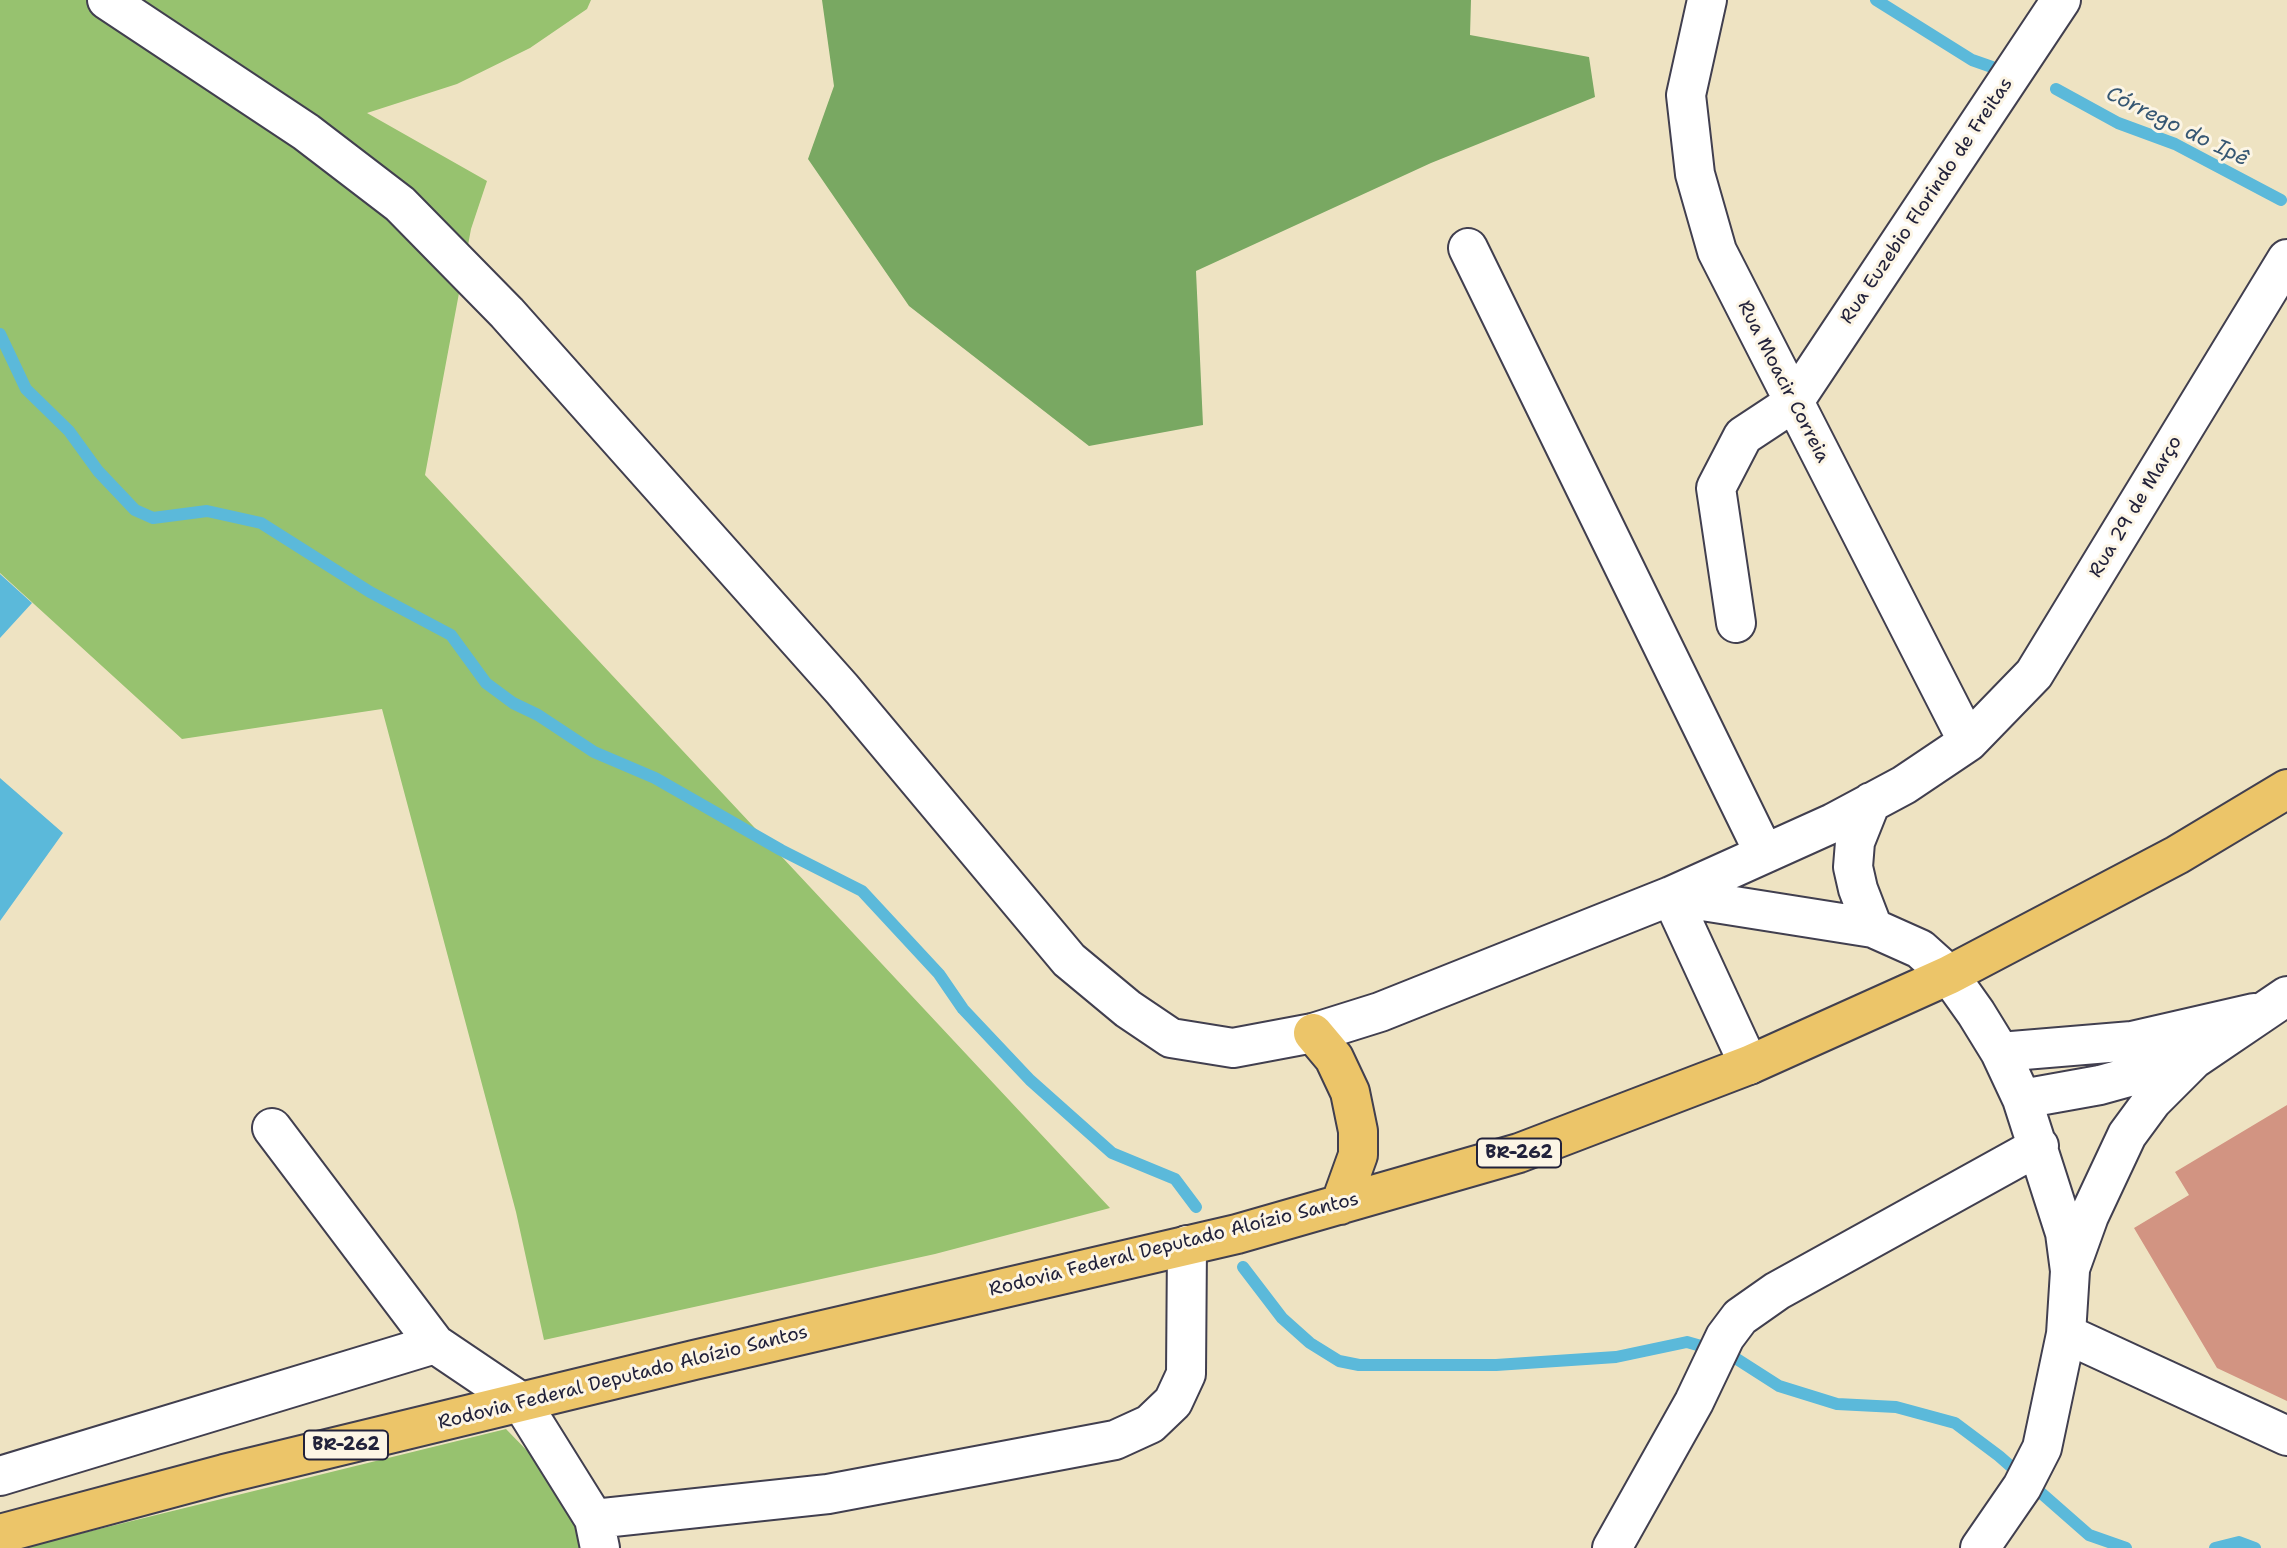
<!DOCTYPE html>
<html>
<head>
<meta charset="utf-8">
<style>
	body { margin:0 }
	canvas { display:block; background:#eee3c2 }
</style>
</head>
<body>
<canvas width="2287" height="1548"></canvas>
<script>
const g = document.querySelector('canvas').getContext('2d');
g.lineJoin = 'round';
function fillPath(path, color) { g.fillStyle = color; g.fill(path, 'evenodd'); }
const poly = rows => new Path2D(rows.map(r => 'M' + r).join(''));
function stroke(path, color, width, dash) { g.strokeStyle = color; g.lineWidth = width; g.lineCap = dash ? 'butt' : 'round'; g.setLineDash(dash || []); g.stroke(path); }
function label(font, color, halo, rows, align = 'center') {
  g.font = font + ' "Shantell Sans",sans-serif'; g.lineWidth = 6; g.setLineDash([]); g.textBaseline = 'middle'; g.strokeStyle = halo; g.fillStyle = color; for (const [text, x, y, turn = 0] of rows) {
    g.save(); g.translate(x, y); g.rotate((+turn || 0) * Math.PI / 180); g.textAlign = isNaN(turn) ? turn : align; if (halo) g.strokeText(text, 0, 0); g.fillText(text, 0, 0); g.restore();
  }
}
fillPath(poly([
	[0,0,591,0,587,9,530,48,457,84,367,113,487,181,471,229,425,475,1110,1208,935,1254,544,1340,516,1212,382,709,182,739,0,573],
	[506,1429,540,1464,568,1507,584,1548,22,1548]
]), '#97c26f');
fillPath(poly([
	[822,0,1471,0,1470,35,1589,57,1595,97,1431,163,1196,271,1203,425,1089,446,909,306,808,159,834,86]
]), '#79a862');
fillPath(poly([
	[0,574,32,603,0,638],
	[0,778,63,833,0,921]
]), '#5bb9da');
stroke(poly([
	[1876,0,1972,60,1992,67],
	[2056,89,2118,123,2175,144,2281,200],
	[0,334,26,389,69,431,98,471,135,510,153,518,207,511,261,523,370,592,451,635,486,683,513,703,538,715,594,752,655,778,781,850,862,891,939,974,963,1009,1030,1080,1112,1153,1175,1179,1196,1207],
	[1243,1267,1282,1318,1310,1343,1339,1361,1359,1365,1496,1365,1616,1357,1687,1342,1729,1354,1779,1386,1837,1404,1896,1407,1955,1423,1999,1456,2089,1535,2126,1548],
	[2215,1548,2239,1542,2255,1548]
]), '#5bb9da', 12);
fillPath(poly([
	[2287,1105,2287,1401,2217,1368,2134,1228,2189,1195,2175,1172]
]), '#d29482');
const minor = poly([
	[107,0,306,132,400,204,507,313,842,689,1069,960,1128,1009,1171,1038,1233,1048,1313,1033,1380,1012,1671,896,1833,823,1904,785,1968,742,2034,674,2287,259],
	[1707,0,1686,95,1695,174,1717,251,1968,742],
	[1468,248,1764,853],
	[1736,623,1716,488,1743,436,1793,403,2061,0],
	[1871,802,1855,842,1853,867,1858,889,1873,928],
	[1671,896,1873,928,1920,949,1949,975,1976,1013,2000,1052,2022,1099,2065,1233,2070,1271,2066,1334,2042,1448,2022,1487,1980,1548],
	[1671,896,1749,1065],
	[2000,1052,2132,1041,2254,1013],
	[2022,1099,2100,1085,2194,1059,2287,996],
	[272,1128,435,1344,521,1402,594,1519,600,1548],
	[2071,1266,2089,1216,2127,1135,2152,1101,2192,1061],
	[2066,1334,2287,1436],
	[0,1476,435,1344],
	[594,1519,828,1494,1115,1440,1150,1424,1173,1402,1186,1374,1187,1245],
	[1612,1548,1694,1402,1725,1337,1740,1317,1777,1291,2039,1146]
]);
const highway = poly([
	[1313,1033,1334,1058,1350,1092,1358,1131,1358,1155,1340,1205],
	[0,1534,224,1474,694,1360,1237,1234,1519,1153,1749,1065,1949,975,2177,855,2287,789]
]);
stroke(minor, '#413f4f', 42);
stroke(highway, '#413f4f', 42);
stroke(minor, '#fff', 38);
stroke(highway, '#ecc569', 38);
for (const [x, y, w] of [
	[1519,1153,84],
	[346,1445,84]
]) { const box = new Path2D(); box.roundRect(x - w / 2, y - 14.5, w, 29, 5); g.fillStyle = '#fcf5e5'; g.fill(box); stroke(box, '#22223b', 2); }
label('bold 18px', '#22223b', null, [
	["BR-262",1519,1153],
	["BR-262",346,1445]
]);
label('19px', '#22223b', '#fcf5e5', [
	["Rua Euzebio Florindo de Freitas",1927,201,-56],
	["Rua Moacir Correia",1783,382,63],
	["Rua 29 de Março",2136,507,-59],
	["Rodovia Federal Deputado Aloízio Santos",1174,1245,-14],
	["Rodovia Federal Deputado Aloízio Santos",623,1378,-14]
]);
label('italic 21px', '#365773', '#fcf5e5', [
	["Córrego do Ipê",2177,127,26]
]);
</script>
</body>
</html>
